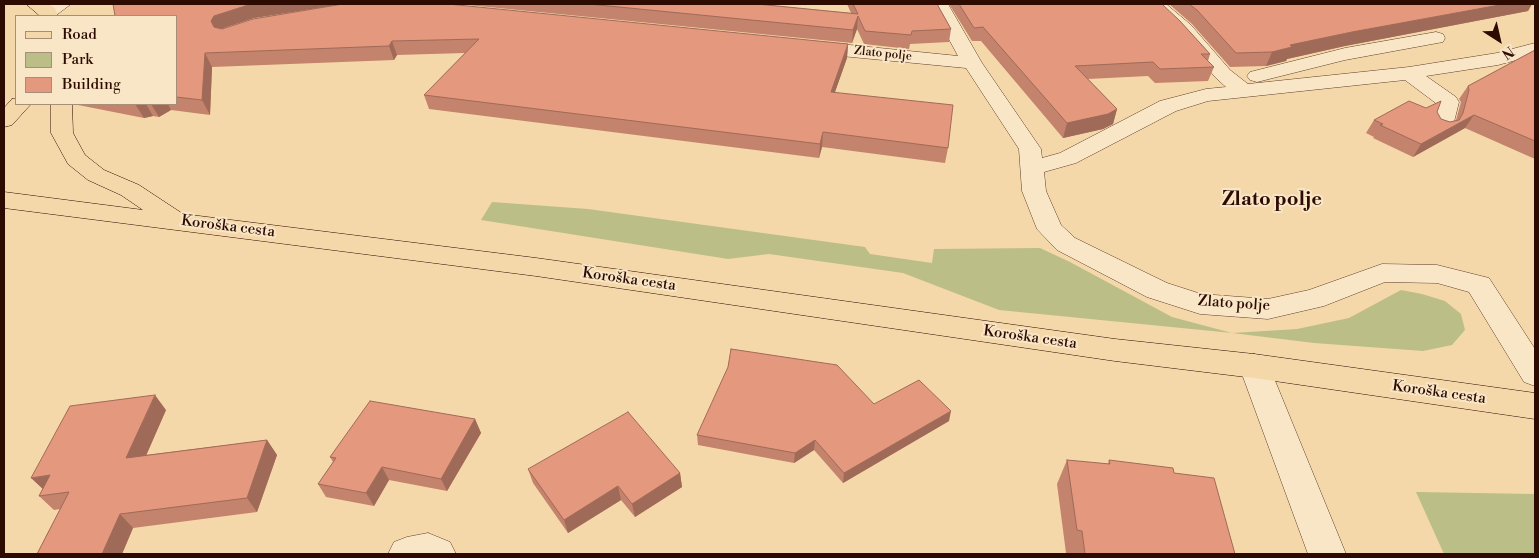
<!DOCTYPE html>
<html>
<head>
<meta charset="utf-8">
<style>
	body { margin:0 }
	#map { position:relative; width:1539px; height:558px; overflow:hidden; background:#f5d8a9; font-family:"Libre Bodoni",serif }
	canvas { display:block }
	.frame { position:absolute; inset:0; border:5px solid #2d0b01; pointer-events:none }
	.legend { position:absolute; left:15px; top:15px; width:162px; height:90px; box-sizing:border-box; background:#f8e6c7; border:1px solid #a78e78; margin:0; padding:6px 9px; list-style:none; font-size:15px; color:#2d0b01 }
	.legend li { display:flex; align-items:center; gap:10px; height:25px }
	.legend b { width:25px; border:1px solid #a78e78 }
	.north { position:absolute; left:1474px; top:15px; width:50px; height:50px; -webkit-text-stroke:4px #f8e6c7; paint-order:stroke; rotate:145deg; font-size:14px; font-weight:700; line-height:20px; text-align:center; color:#2d0b01 }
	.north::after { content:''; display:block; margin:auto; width:18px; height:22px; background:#2d0b01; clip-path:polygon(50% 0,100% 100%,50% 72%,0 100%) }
</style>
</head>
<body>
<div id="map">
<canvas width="1539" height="558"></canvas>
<div class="frame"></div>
<ul class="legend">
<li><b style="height:6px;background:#f5d8a9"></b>Road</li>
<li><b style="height:14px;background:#bcbe87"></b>Park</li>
<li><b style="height:14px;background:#e4987e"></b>Building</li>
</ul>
<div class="north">N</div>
</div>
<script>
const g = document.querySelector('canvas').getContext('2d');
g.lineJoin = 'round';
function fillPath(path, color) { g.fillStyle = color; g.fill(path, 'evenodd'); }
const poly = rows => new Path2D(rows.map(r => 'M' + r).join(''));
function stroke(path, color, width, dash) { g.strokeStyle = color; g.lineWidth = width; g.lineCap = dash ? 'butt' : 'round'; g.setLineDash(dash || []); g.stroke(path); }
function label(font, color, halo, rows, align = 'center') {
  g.font = font + ' "Libre Bodoni",serif'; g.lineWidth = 4; g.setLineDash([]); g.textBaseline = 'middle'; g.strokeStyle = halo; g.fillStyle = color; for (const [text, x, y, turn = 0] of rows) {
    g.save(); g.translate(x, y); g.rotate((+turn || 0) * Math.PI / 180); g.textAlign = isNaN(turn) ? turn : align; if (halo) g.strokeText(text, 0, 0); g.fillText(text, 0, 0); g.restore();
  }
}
fillPath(poly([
	[492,202,588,209,865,247,870,254,932,263,934,249,1040,248,1070,262,1172,317,1232,333,1297,329,1349,318,1401,290,1422,294,1445,301,1461,314,1465,330,1452,345,1423,351,1314,343,1232,333,999,310,903,273,769,254,728,259,481,220],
	[1416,492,1535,494,1535,554,1444,554]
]), '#bcbe87');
const minor = poly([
	[50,4,71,4,55,16,43,16,40,12,50,4],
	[930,4,948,4,982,63,1041,149,1042,158,1060,153,1160,101,1206,89,1226,87,1216,78,1177,33,1147,4,1166,4,1191,25,1230,70,1248,84,1409,67,1497,53,1535,43,1535,55,1498,65,1426,76,1456,97,1459,102,1453,126,1450,131,1442,133,1434,131,1431,126,1437,104,1405,80,1208,101,1176,111,1076,163,1044,172,1046,191,1061,225,1075,238,1167,283,1201,294,1268,299,1309,290,1382,264,1437,265,1489,278,1535,349,1535,386,1524,382,1469,292,1437,283,1385,282,1324,306,1268,319,1200,314,1147,297,1057,250,1037,229,1022,191,1019,149,966,68,810,53,803,51,800,47,803,43,810,41,958,56,930,4],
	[1436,32,1443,34,1445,38,1443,42,1345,60,1257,82,1250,80,1247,76,1250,72,1345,48,1436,32],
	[1254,354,1265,358,1269,366,1346,554,1308,554,1239,366,1243,358,1254,354],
	[428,533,450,542,456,554,388,554,394,542,407,537,428,533]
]);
const primary = poly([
	[26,4,48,4,55,8,58,16,40,16,26,4],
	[12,99,16,99,16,104,31,104,12,125,4,127,4,108,12,99],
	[51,104,72,104,73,133,85,155,104,170,139,185,183,214,536,258,1115,339,1254,354,1535,393,1535,419,1254,378,1115,361,536,276,4,208,4,192,143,210,121,195,88,180,68,164,51,133,51,104]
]);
stroke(minor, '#5f3e2b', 1);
stroke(primary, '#2d0b01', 1);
fillPath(minor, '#f8e6c7');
fillPath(primary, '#f5d8a9');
fillPath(poly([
	[343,4,848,44,847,58,835,92,948,148,945,163,822,147,819,158,429,109,424,95,465,53,397,55,394,60,212,67,210,115,171,110,159,117,153,116,144,118,73,104,176,104,176,16],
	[343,4,221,29,254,18],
	[458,4,757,4,851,13,847,4,937,4,951,29,949,42,910,44,909,49,864,44,857,29,852,43],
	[949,4,1162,4,1210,54,1208,61,1214,67,1208,81,1155,83,1148,76,1088,79,1117,109,1113,124,1103,129,1063,138,981,41,972,41],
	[1169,4,1532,4,1528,11,1345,46,1287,59,1286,61,1266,66,1230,67,1192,24],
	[1535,50,1535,159,1465,128,1413,157,1373,138,1374,137,1366,133,1374,120,1426,108,1437,112,1441,119,1450,122,1456,120,1461,102,1459,99,1468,86],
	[874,404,949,421,843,483,814,450,794,463,698,445,697,435],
	[166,410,146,455,267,440,277,455,257,512,133,528,122,554,37,554,60,509,54,510,39,496,43,489],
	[475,419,481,433,447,491,389,480,374,506,326,497,318,484,333,462,330,457],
	[1067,460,1108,464,1109,460,1174,473,1235,554,1071,554,1066,553,1057,484],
	[528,469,680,473,682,487,635,517,621,500,568,533,533,483]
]), '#c4836c');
fillPath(poly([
	[256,4,343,4,254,18,220,29,217,34,211,21,214,16,248,5],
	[1505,4,1532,4,1528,11,1345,46,1287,59,1286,61,1266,66,1272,52,1290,45,1352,32],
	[858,16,857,29,852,43,853,30],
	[392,41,397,55,394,60,389,46],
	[848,44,847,58,830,106,831,92],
	[205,53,212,67,210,115,202,100],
	[135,104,146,104,153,116,144,118],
	[151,104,168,104,171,110,159,117],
	[1117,109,1113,124,1103,129,1063,138,1067,123],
	[1474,115,1465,128,1413,157,1421,144],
	[823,132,822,147,819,158,820,144],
	[155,395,166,410,139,472,126,458],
	[951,411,949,421,843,483,844,473],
	[475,419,481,433,447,491,441,479],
	[267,440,277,455,257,512,247,498],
	[815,440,814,450,794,463,795,453],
	[382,467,389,480,374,506,366,493],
	[680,473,682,487,635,517,632,504],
	[50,475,46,492,31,478],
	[618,486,621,500,568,533,564,520],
	[120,514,133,528,122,554,102,554]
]), '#a06a58');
const building = poly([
	[113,4,256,4,248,5,214,16,211,21,214,27,222,29,253,19,343,4,448,4,848,44,831,92,953,105,948,148,823,132,820,144,424,95,479,39,392,41,389,46,205,53,202,100,176,97,176,16,115,16,113,4],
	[588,4,757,4,858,14,853,4,937,4,951,29,912,31,911,35,865,31,858,16,853,30,588,4],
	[959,4,1162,4,1180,21,1210,54,1201,54,1214,67,1160,69,1153,62,1075,66,1117,109,1108,114,1067,123,983,27,974,28,959,4],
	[1189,4,1505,4,1352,32,1290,45,1292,47,1272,52,1236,53,1197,10,1189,4],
	[1535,50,1535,141,1474,115,1421,144,1380,125,1383,124,1374,120,1409,101,1426,108,1441,101,1437,112,1441,119,1450,122,1459,120,1463,113,1469,90,1468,86,1535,50],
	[731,349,837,365,874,404,919,380,951,411,844,473,815,440,795,453,697,435,728,367,731,349],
	[155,395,126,458,267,440,247,498,120,514,102,554,37,554,69,492,39,496,50,475,31,478,70,406,155,395],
	[370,401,475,419,441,479,382,467,366,493,318,484,336,458,330,457,370,401],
	[628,412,680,473,632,504,618,486,564,520,528,469,628,412],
	[1067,460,1110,464,1109,460,1173,468,1174,473,1214,478,1235,554,1085,554,1082,531,1077,530,1067,460]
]);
fillPath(building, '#e4987e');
stroke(building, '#a06a58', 1);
label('12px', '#2d0b01', '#f8e6c7', [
	["Zlato polje",883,54,6]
]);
label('15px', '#2d0b01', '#f8e6c7', [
	["Koroška cesta",228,227,7],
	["Koroška cesta",629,280,8],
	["Zlato polje",1234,304,4],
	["Koroška cesta",1030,338,8],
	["Koroška cesta",1439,393,8]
]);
label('bold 20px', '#2d0b01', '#f8e6c7', [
	["Zlato polje",1272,200]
]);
</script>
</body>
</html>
